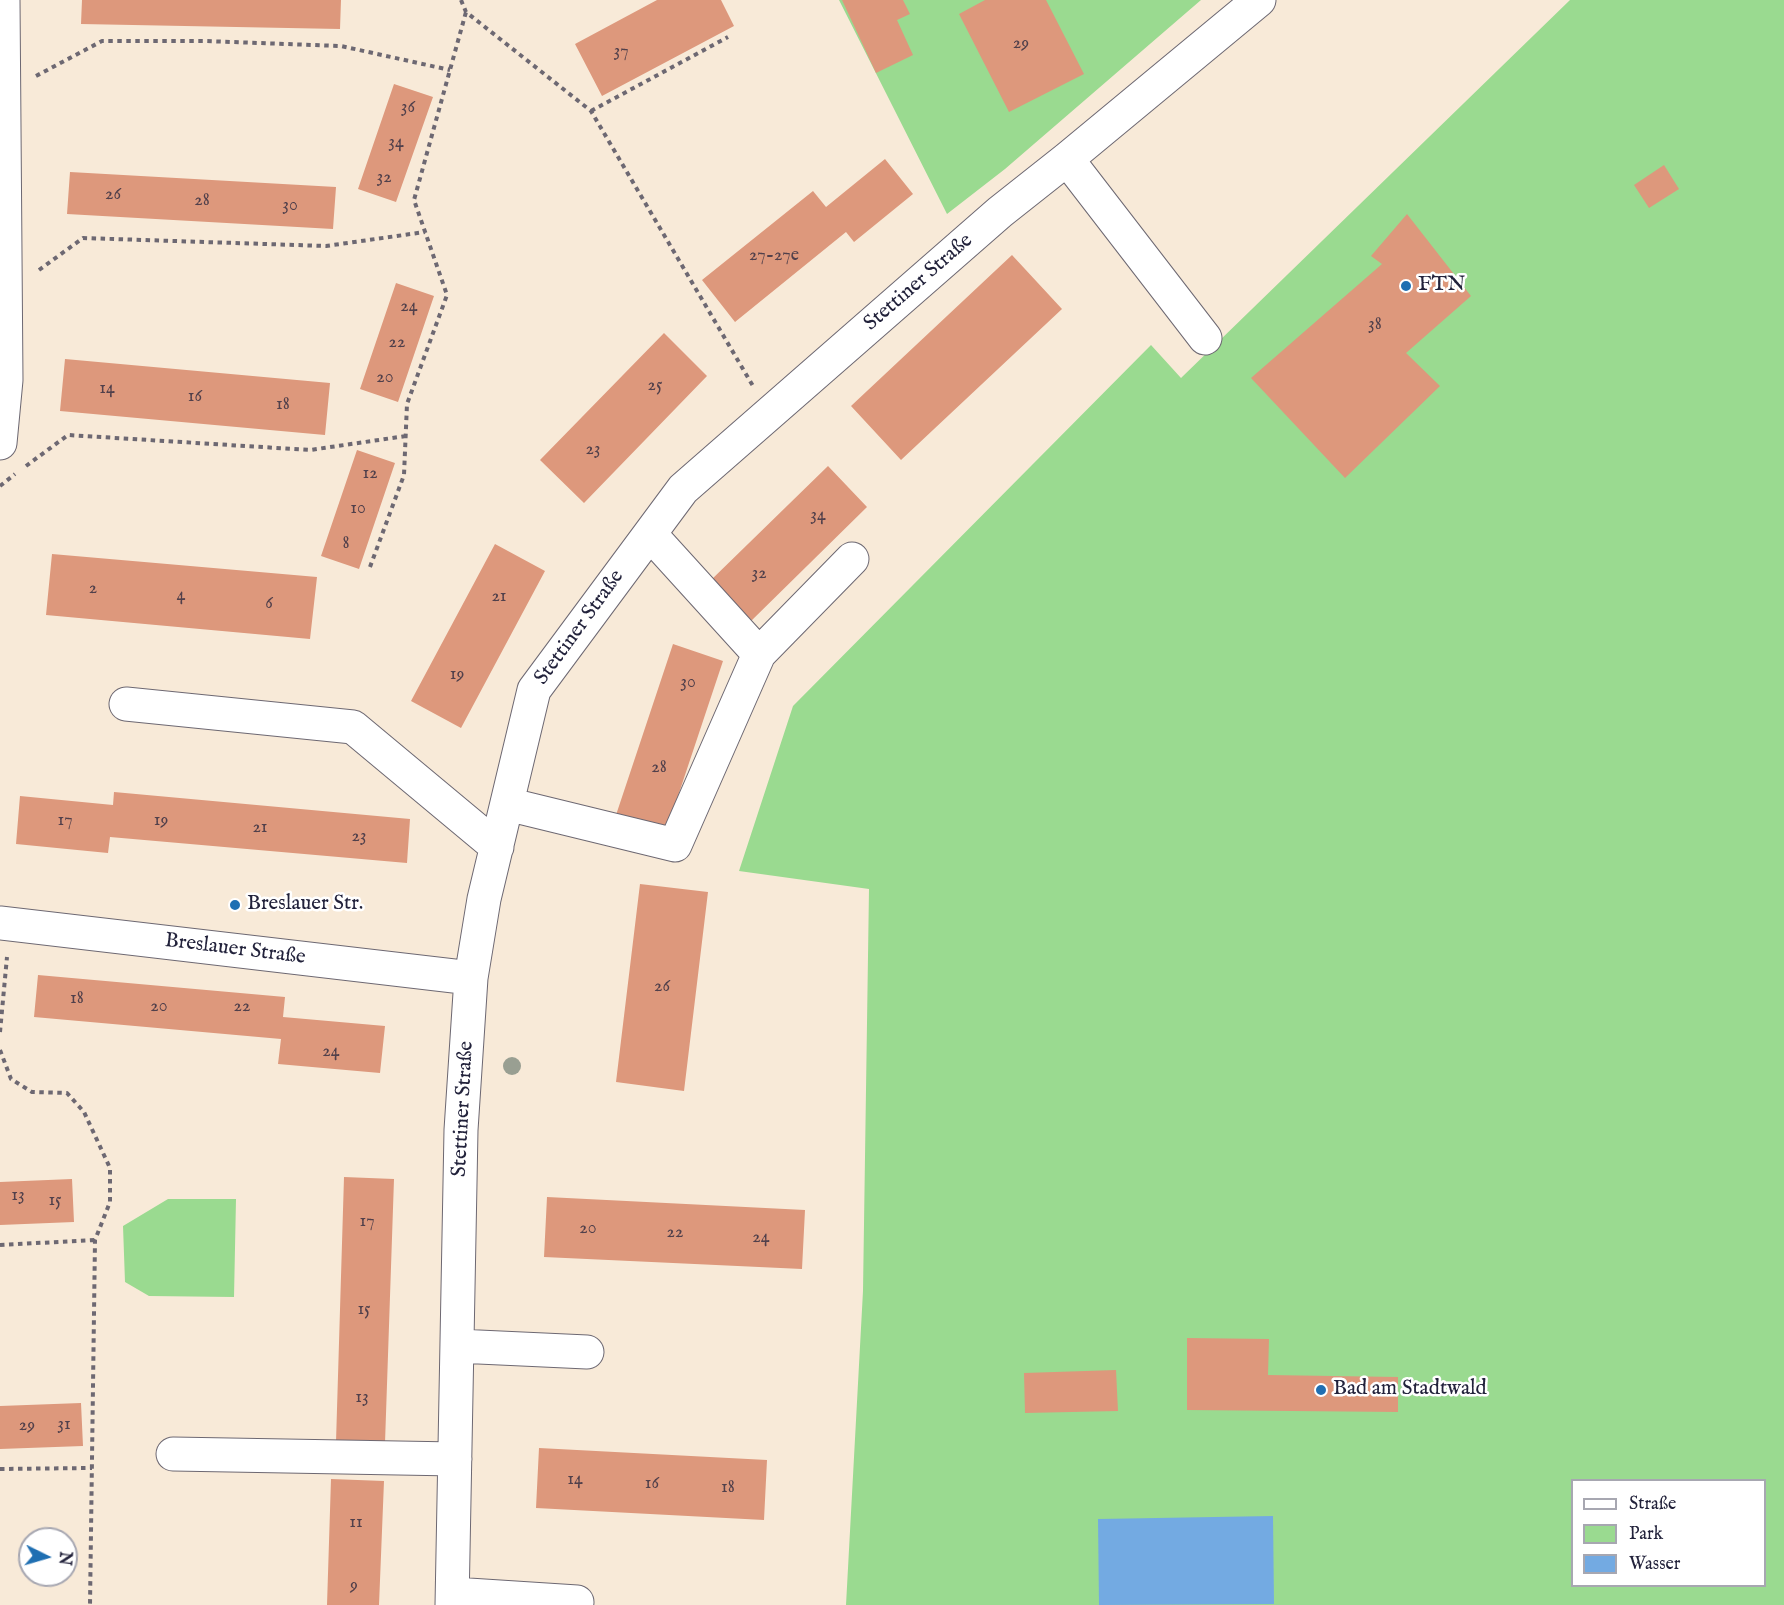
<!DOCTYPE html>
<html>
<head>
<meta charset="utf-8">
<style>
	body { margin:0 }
	#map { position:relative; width:1784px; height:1605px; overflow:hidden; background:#f8ead8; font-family:"IM FELL English",serif }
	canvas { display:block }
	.legend { position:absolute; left:1571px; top:1479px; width:195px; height:108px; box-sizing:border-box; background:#fff; border:2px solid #a7a7b1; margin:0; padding:8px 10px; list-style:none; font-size:18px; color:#22223b }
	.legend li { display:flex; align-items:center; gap:12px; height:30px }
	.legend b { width:30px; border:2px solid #a7a7b1 }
	.north { position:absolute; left:18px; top:1527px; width:60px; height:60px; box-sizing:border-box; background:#fff; border:2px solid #a7a7b1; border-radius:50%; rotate:95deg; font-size:16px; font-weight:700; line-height:24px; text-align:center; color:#22223b }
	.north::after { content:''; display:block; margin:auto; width:21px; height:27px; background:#1f6fb2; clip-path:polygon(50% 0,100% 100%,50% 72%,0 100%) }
</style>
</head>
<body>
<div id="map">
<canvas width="1784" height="1605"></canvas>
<ul class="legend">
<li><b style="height:8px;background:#fff"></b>Straße</li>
<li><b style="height:16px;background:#9ada90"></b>Park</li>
<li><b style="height:16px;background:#73aae2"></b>Wasser</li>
</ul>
<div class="north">N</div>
</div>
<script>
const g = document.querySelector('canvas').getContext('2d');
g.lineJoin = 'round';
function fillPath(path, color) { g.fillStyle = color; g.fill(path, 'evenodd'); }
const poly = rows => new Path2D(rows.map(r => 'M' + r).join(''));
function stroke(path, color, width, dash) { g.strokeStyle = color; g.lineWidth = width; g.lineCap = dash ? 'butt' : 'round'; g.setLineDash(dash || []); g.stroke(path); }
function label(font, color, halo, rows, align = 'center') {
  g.font = font + ' "IM FELL English",serif'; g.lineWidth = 5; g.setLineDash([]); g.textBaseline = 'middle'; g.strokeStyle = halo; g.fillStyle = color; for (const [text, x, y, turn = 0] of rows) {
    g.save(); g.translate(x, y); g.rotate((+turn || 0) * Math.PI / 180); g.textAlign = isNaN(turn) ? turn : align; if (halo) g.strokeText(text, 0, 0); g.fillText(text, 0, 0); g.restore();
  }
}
fillPath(poly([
	[839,0,1201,0,1005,169,947,214],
	[1570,0,1784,0,1784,1605,846,1605,863,1291,869,889,739,871,793,706,1151,345,1181,378],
	[1572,1480,1764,1480,1764,1586,1572,1586],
	[168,1199,236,1199,234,1297,149,1296,125,1282,123,1226]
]), '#9ada90');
fillPath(poly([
	[1273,1516,1274,1604,1099,1605,1098,1519]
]), '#73aae2');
fillPath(poly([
	[82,0,341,0,340,29,81,24],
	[657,0,721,0,734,26,602,96,575,44],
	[842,0,903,0,910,14,897,20,913,55,876,73],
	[985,0,1046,0,1084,74,1009,112,959,14],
	[394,84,433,97,396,202,358,189],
	[885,159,913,194,854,242,846,232,735,322,702,280,813,191,826,207],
	[1664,165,1679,189,1649,208,1634,185],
	[70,172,336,187,333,229,67,214],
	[1407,214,1471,296,1406,353,1440,386,1345,478,1251,378,1382,264,1371,256],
	[1012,255,1062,309,901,460,851,406],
	[396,283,434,296,398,402,360,389],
	[664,333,707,376,584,503,540,460],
	[65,359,330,383,325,435,60,411],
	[357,450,395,463,359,569,321,556],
	[828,466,867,507,749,623,709,582],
	[495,544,545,571,461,728,411,701],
	[52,554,317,577,310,639,46,615],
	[673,644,723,661,666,832,616,815],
	[114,792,410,819,407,863,110,837,108,853,16,844,20,796,113,805],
	[640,884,708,892,684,1091,616,1082],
	[38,975,285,997,283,1017,385,1026,380,1073,278,1064,281,1039,34,1017],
	[344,1177,394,1179,385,1443,336,1442],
	[72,1179,74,1222,0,1225,0,1182],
	[547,1197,805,1210,802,1269,544,1257],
	[1187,1338,1269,1339,1268,1375,1398,1377,1398,1412,1187,1410],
	[1116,1370,1118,1411,1025,1413,1024,1373],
	[81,1403,83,1446,0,1449,0,1406],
	[539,1448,767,1460,764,1520,536,1508],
	[331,1479,384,1481,379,1605,327,1605]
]), '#dd987c');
const minor = poly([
	[1067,159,1205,338],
	[0,443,6,380,3,0],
	[759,654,852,559],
	[126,704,353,727,497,847],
	[507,804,675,845,759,654,650,534],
	[0,923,471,978],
	[457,1346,587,1352],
	[173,1454,455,1459],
	[453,1594,577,1602],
	[452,1605,461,1130,471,978,484,899,534,690,683,489,1000,212,1067,159,1259,0]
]);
stroke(minor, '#6d6872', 35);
stroke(poly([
	[461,0,466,12,591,111,753,386],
	[36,76,102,41,205,41,341,46,450,70],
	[591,111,728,37],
	[39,270,83,238,326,246,425,232],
	[26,466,68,435,310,450,406,436],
	[0,486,15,474],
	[370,567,404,475,407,404,447,295,414,200,466,12],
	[0,1032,7,957],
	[0,1050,11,1079,32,1092,67,1093,84,1112,110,1168,110,1202,95,1240,90,1605],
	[0,1245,95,1240],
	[0,1469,92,1468]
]), '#6d6872', 4, [4.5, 4.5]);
stroke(minor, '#fff', 33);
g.fillStyle = '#999f92';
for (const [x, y] of [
	[512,1066]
]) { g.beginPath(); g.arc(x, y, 9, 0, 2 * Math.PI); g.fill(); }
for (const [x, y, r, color] of [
	[1406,286,6,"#1f6fb2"],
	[235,905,6,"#1f6fb2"],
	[1321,1390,6,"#1f6fb2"]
]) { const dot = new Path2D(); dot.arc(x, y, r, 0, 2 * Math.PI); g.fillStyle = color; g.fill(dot); stroke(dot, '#fff', 2); }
label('18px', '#51404b', null, [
	["29",1021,44],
	["37",621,52],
	["36",408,108],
	["34",396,143],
	["32",384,178],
	["26",113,195],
	["28",202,201],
	["30",290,206],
	["27-27e",774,256],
	["24",409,307],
	["38",1375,325],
	["22",397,343],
	["20",385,378],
	["25",655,386],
	["14",107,389],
	["16",195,397],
	["18",283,405],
	["23",593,450],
	["12",370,474],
	["10",358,509],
	["34",818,516],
	["8",346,544],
	["32",759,574],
	["2",93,589],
	["4",181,596],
	["21",499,597],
	["6",269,604],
	["19",457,675],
	["30",688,683],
	["28",659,768],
	["17",65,821],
	["19",161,821],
	["21",260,828],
	["23",359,837],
	["26",662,987],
	["18",77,999],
	["20",159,1007],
	["22",242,1007],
	["24",331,1052],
	["13",18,1196],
	["15",55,1201],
	["17",367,1222],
	["20",588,1229],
	["22",675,1233],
	["24",761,1238],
	["15",364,1310],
	["13",362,1398],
	["31",64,1425],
	["29",27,1426],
	["14",575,1480],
	["16",652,1484],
	["18",728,1488],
	["11",356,1523],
	["9",354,1586]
]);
label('21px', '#22223b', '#fff', [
	["Stettiner Straße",919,283,-41],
	["Stettiner Straße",580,628,-54],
	["Breslauer Straße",235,950,7],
	["Stettiner Straße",464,1109,-87]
]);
label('21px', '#22223b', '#fff', [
	["FTN",1418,286],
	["Breslauer Str.",247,905],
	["Bad am Stadtwald",1333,1390]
], 'left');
</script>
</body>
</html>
